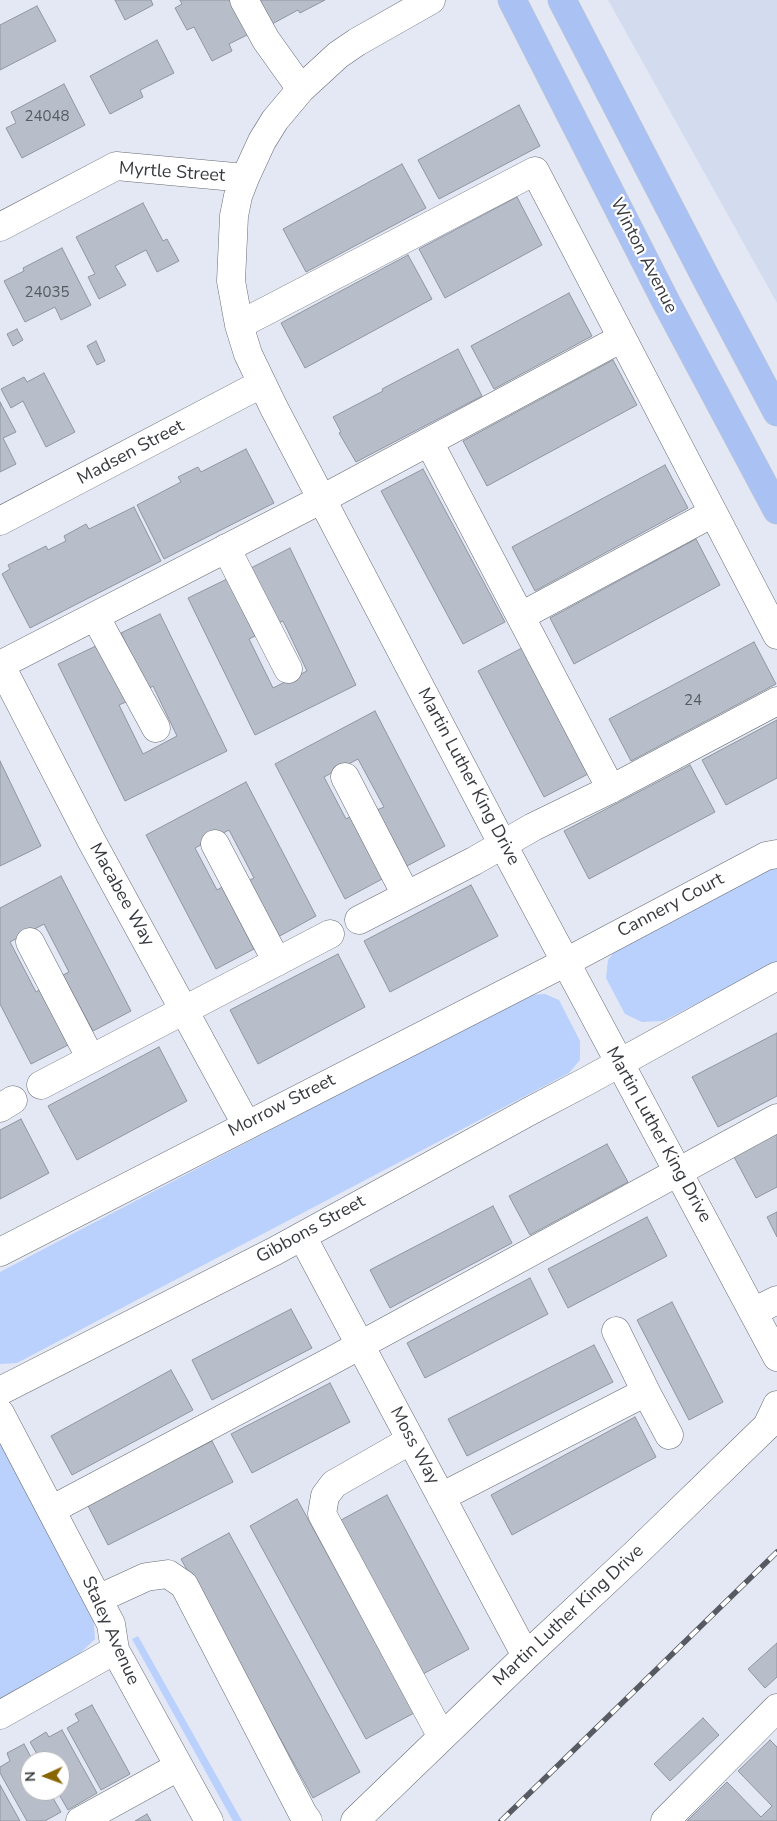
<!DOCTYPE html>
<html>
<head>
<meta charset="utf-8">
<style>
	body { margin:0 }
	#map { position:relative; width:777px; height:1821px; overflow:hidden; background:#e3e8f4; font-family:"Nunito Sans",sans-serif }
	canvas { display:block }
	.north { position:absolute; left:20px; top:1751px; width:50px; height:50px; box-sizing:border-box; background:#fff; border:1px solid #afb0b2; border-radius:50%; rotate:268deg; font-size:14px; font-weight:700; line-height:20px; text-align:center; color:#373a3e }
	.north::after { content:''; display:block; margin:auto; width:18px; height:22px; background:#896502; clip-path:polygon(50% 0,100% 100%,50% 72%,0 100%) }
</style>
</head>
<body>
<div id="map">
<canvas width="777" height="1821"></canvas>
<div class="north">N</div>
</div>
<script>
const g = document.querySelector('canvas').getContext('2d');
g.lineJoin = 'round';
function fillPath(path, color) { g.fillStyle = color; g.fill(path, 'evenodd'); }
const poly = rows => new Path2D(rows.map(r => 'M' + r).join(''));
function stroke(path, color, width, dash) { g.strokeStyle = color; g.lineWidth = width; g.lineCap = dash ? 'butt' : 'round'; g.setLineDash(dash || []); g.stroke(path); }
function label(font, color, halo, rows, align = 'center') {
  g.font = font + ' "Nunito Sans",sans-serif'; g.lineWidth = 4.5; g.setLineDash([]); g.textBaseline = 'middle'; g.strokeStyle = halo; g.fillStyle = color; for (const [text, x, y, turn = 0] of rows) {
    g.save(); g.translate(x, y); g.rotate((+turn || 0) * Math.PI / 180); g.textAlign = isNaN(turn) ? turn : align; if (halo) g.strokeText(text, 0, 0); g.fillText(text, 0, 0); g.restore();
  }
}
fillPath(poly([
	[608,0,777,0,777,303]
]), '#d3dcee');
fillPath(poly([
	[777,866,777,962,663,1021,642,1022,625,1014,606,978,608,960,617,948],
	[545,994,559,1000,580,1041,580,1060,569,1073,17,1363,0,1364,0,1272,528,995],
	[0,1438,93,1614,95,1639,76,1657,0,1699],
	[138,1636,242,1821,233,1821,132,1639]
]), '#bad0fd');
const building = poly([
	[115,0,151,0,153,5,125,20,115,0],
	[180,0,233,0,251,33,229,44,232,51,212,61,194,27,187,30,175,8,182,4,180,0],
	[260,0,325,0,300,13,298,10,272,24,260,0],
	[37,6,56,41,0,70,0,25,37,6],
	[157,40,174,73,140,90,143,97,110,114,90,76,157,40],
	[64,84,85,125,22,158,6,128,16,123,11,112,64,84],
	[519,105,540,146,439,199,418,160,519,105],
	[402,164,426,208,306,272,283,229,402,164],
	[517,197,542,245,445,298,419,249,517,197],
	[143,203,163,241,167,239,179,261,157,272,146,250,115,266,126,285,99,299,88,277,95,274,76,237,143,203],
	[62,248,91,305,61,320,55,307,25,322,4,281,24,271,23,268,62,248],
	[408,255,432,299,305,368,281,323,408,255],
	[569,293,592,336,494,389,471,346,569,293],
	[17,329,23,340,13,346,7,334,17,329],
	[96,341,105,361,97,365,87,346,96,341],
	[458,349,482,396,356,462,339,433,341,432,333,417,383,391,382,389,458,349],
	[613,360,637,405,487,486,463,441,613,360],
	[44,373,75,432,46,447,23,401,11,408,1,389,24,377,27,382,44,373],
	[0,402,16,432,3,438,16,464,0,472,0,402],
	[246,449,274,503,164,559,137,505,181,482,178,477,198,467,201,472,246,449],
	[665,465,688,508,535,591,512,547,665,465],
	[423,469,505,622,463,644,381,491,423,469],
	[134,507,161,561,30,628,2,574,10,569,8,565,46,546,48,550,66,541,64,536,86,524,89,529,134,507],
	[696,539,720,585,574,664,550,618,696,539],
	[290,548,356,685,255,735,188,598,227,579,255,636,249,639,273,688,307,671,283,621,278,623,251,568,290,548],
	[160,614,227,751,125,801,58,664,98,645,126,702,119,705,143,754,177,736,153,686,148,689,121,633,160,614],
	[754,642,776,684,631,761,609,719,754,642],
	[522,648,588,774,544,797,478,671,522,648],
	[375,711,445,846,407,866,377,810,384,807,358,759,324,777,346,819,351,816,384,878,345,899,275,764,375,711],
	[777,720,777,778,726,805,702,760,777,720],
	[0,761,41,846,0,866,0,761],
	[690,765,715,812,589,879,564,831,690,765],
	[246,782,316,916,278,937,248,881,254,878,229,830,195,848,217,890,222,887,254,949,216,969,146,835,246,782],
	[61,876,131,1011,93,1031,63,975,69,972,44,924,10,942,36,992,41,989,70,1044,31,1064,0,1004,0,908,61,876],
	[471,885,498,936,390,992,364,941,471,885],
	[338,954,365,1007,258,1064,230,1010,338,954],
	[777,1033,777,1096,718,1127,692,1077,777,1033],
	[159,1047,187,1101,77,1160,48,1106,159,1047],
	[21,1119,49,1173,0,1199,0,1130,21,1119],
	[777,1131,777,1187,756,1198,733,1155,777,1131],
	[607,1144,628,1182,530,1235,509,1196,607,1144],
	[493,1206,512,1243,390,1308,370,1270,493,1206],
	[777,1212,777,1237,767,1217,777,1212],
	[647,1217,667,1256,568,1308,548,1269,647,1217],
	[530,1278,548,1314,425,1378,407,1343,530,1278],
	[672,1302,723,1402,689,1420,637,1320,672,1302],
	[291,1309,312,1348,212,1400,192,1360,291,1309],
	[594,1345,613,1382,467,1456,448,1419,594,1345],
	[171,1370,193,1410,72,1475,51,1436,171,1370],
	[330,1383,350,1422,252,1473,231,1434,330,1383],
	[635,1417,656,1457,512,1535,491,1495,635,1417],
	[212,1441,233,1482,108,1545,87,1504,212,1441],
	[387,1495,469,1649,423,1674,341,1520,387,1495],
	[297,1499,414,1713,366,1739,250,1526,297,1499],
	[229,1533,360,1772,313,1798,181,1559,229,1533],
	[777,1643,777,1677,765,1688,748,1669,777,1643],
	[92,1705,130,1774,101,1790,67,1728,79,1721,75,1714,92,1705],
	[703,1718,719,1735,670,1781,654,1764,703,1718],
	[62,1730,97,1793,68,1810,57,1791,60,1791,60,1761,41,1761,30,1742,46,1732,49,1737,62,1730],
	[770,1740,777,1747,777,1821,687,1821,727,1782,761,1817,772,1806,738,1771,770,1740],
	[24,1744,33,1761,30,1761,30,1791,49,1791,61,1812,45,1821,27,1821,0,1773,0,1767,10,1761,7,1753,24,1744],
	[0,1785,20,1821,0,1821,0,1785],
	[147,1814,151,1821,135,1821,147,1814]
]);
fillPath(building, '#b8bec9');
stroke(building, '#9096a0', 1);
const minor = poly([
	[244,0,266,40,301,89],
	[431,0,357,42,338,55,301,89,275,120,262,141,245,178,238,196,234,216,231,281,239,325,248,354,274,408,503,845,777,1357],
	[0,227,116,166,245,178],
	[239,325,535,171,777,635],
	[429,442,611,789],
	[0,521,261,384],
	[226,548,288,669],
	[95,616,156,728],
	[521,616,713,513],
	[0,664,91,840,246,1124],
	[0,665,322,499,622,338],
	[345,777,406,895],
	[215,844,277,962],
	[359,920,474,861,533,827,611,789,777,701],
	[30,942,91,1059],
	[41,1085,330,934],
	[0,1108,13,1100],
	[302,1236,526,1656],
	[0,1252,566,962,766,856,777,854],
	[753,1312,777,1300],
	[0,1391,275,1251,530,1111,587,1081,777,976],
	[646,1392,669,1435],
	[0,1413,111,1624,115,1650,209,1821],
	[411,1440,334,1484,325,1496,322,1514,442,1737],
	[441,1497,646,1392,616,1331],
	[51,1510,333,1360,777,1118],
	[98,1599,146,1577,168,1574,184,1585,303,1814,308,1821],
	[0,1715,115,1650],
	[80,1821,178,1767],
	[355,1821,526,1656,636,1553,767,1426,777,1405],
	[665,1821,777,1708]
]);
const major = poly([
	[512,0,666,302,777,510],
	[562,0,707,280,777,412]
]);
stroke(minor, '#666b75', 29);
stroke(major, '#c7c8c9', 29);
stroke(minor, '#fff', 28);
stroke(major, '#aac1f4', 28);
const rail = poly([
	[501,1821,777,1552]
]);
stroke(rail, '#575a60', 5.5);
stroke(rail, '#fff', 4, [11]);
label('15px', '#575b61', null, [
	["24048",47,117],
	["24035",47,293],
	["24",693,701]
]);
label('18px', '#373a3e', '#fff', [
	["Myrtle Street",172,173,4],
	["Winton Avenue",643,256,63],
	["Madsen Street",131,453,-28],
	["Martin Luther King Drive",468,777,62],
	["Macabee Way",121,895,61],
	["Cannery Court",671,906,-28],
	["Morrow Street",282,1106,-27],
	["Martin Luther King Drive",658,1135,61],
	["Gibbons Street",311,1230,-29],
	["Moss Way",414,1446,62],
	["Martin Luther King Drive",569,1616,-43],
	["Staley Avenue",110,1631,66]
]);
</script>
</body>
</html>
